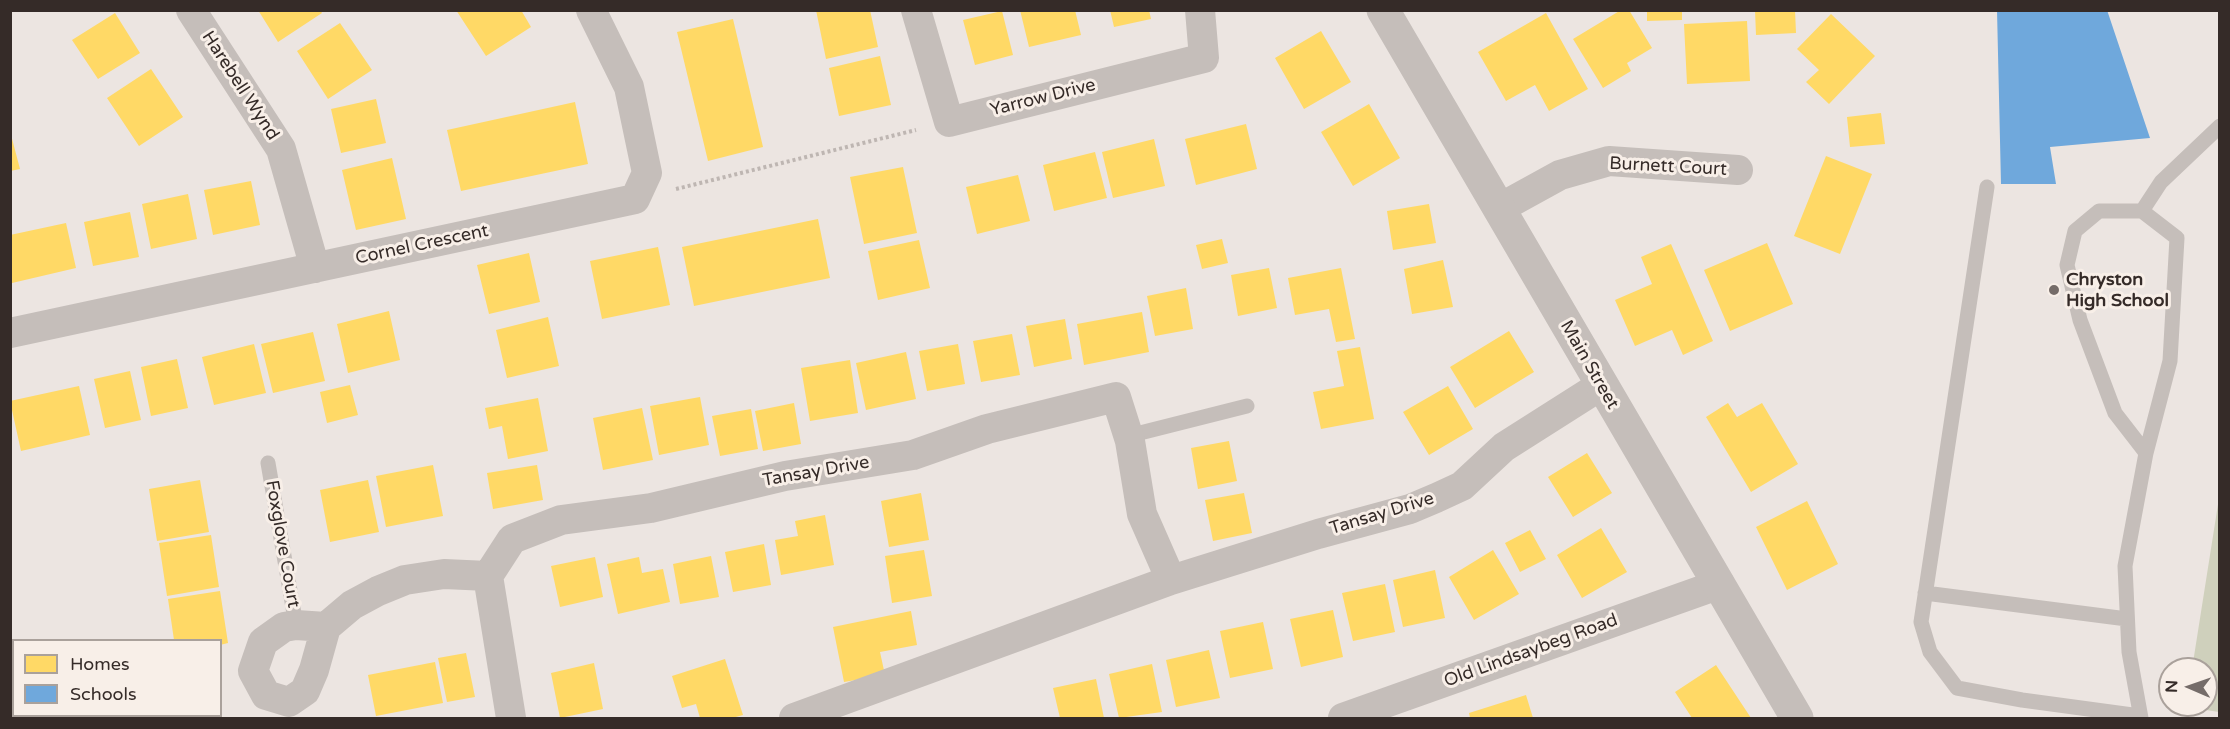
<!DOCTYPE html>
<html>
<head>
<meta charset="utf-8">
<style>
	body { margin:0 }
	#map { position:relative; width:2230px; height:729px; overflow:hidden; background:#ece5e1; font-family:"Varela Round",sans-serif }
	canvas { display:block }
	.frame { position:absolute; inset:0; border:12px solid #352b28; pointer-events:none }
	.legend { position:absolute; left:12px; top:639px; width:210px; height:78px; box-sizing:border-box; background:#f8efe8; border:2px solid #aaa19b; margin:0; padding:8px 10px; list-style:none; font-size:18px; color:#352b28 }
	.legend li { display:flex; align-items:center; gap:12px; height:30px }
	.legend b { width:30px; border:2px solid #aaa19b }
	.north { position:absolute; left:2158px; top:657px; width:60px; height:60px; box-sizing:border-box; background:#f8efe8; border:2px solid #aaa19b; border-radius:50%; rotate:272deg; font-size:16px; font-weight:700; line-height:24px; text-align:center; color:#352b28 }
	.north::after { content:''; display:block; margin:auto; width:21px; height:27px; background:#756c69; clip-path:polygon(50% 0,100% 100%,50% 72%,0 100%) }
</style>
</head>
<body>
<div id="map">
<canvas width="2230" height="729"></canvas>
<div class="frame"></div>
<ul class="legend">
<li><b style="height:16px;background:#ffd966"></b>Homes</li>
<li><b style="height:16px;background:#6fa8dc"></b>Schools</li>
</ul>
<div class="north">N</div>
</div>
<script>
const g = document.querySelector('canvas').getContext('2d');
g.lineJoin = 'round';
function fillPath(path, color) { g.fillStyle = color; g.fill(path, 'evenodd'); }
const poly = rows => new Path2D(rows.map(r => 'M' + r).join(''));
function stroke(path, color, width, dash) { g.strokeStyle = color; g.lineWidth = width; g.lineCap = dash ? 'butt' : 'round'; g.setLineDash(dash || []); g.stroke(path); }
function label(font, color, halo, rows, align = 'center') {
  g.font = font + ' "Varela Round",sans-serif'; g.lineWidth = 6; g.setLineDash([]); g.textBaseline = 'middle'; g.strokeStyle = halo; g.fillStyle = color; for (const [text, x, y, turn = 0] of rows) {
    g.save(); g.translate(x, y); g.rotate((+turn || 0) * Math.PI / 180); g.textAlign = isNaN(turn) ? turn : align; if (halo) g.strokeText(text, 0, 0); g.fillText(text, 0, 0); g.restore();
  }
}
fillPath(poly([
	[2219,498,2220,712,2219,712,2186,707,2206,705,2206,669,2192,669]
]), '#cfd0bc');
fillPath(poly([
	[258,10,320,10,322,13,278,42],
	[456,10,521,10,531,27,486,56],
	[816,10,870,10,878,47,826,59],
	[1020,10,1075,10,1081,35,1029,47],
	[1110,10,1149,10,1151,19,1114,27],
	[1621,10,1629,10,1652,48,1627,63,1631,71,1603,88,1573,39],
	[1647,10,1682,10,1682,20,1647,21],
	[1755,10,1795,10,1796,33,1756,35],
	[1002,11,1013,55,975,65,963,20],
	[115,13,140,53,98,79,72,40],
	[1546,13,1588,89,1549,111,1535,85,1506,101,1478,52],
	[1831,14,1875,56,1829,104,1806,82,1819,70,1797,49],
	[733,19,763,147,708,161,677,32],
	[1747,21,1750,81,1687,84,1684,24],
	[340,23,372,70,328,99,297,51],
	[1321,31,1351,82,1304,109,1275,58],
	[880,56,891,105,839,116,829,68],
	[151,69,183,117,139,146,107,98],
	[376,99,386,143,341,153,331,109],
	[575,102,588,164,461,191,447,130],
	[1369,104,1400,158,1353,186,1321,132],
	[1881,113,1885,144,1850,147,1847,117],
	[1246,124,1257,169,1196,185,1185,139],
	[10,131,20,169,10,171],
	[1154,139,1165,186,1113,198,1102,152],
	[1095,152,1107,198,1054,211,1043,165],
	[1826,156,1872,174,1840,254,1794,236],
	[392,158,406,219,356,230,342,170],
	[903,167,917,233,864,244,850,177],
	[1018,175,1030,221,977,234,966,187],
	[251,181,260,225,213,235,204,190],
	[188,194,197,239,151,249,142,204],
	[1429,204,1436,243,1393,250,1387,211],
	[130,212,139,257,93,266,84,222],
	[818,219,830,278,694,306,682,247],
	[66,223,76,268,12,283,10,235],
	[1222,239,1228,263,1202,269,1196,245],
	[919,240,930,288,878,300,868,251],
	[1767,243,1793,304,1730,331,1704,270],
	[1671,244,1713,341,1683,355,1672,330,1635,346,1615,300,1652,284,1641,257],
	[658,247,670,305,602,319,590,261],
	[529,253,540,302,489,314,477,265],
	[1443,260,1453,307,1412,314,1404,269],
	[1269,268,1277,308,1238,316,1231,275],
	[1341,268,1355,339,1336,342,1329,309,1295,315,1288,278],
	[1186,288,1193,329,1155,336,1147,296],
	[389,311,400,360,348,373,337,324],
	[1142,312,1149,352,1084,365,1077,324],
	[548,317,559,366,507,378,496,330],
	[1065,319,1072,359,1034,367,1026,326],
	[1509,331,1534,372,1475,408,1450,367],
	[313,332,325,381,273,393,261,344],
	[1012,334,1020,375,981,382,973,341],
	[254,344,266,393,214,405,202,357],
	[958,344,965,384,927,391,919,351],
	[1360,347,1374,419,1321,429,1313,392,1344,386,1337,351],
	[906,352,916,399,866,410,856,363],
	[177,359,188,408,151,416,141,367],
	[850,360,858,413,810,421,801,368],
	[130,371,141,420,105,428,94,379],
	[350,385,358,415,327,423,320,392],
	[79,386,90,435,21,451,10,401],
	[1448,386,1473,429,1429,455,1403,412],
	[700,397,709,445,659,455,650,406],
	[538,398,548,451,508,459,502,426,489,429,485,408],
	[794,403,801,444,763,451,755,411],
	[1728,403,1737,417,1762,403,1798,464,1751,492,1706,417],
	[642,408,653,460,603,470,593,418],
	[751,409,758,449,720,456,712,416],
	[1229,441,1237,481,1198,489,1191,448],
	[1587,453,1612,493,1573,517,1548,477],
	[433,465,443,516,386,527,376,476],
	[537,465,543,500,493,509,487,473],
	[200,480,209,532,157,541,149,489],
	[368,480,379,532,330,542,320,490],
	[921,493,929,540,889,547,881,501],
	[1244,493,1252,533,1213,541,1205,500],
	[1807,501,1838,564,1787,590,1756,527],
	[825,515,834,565,781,575,775,540,798,536,795,521],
	[1601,528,1627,572,1582,598,1557,555],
	[1530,530,1546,559,1520,572,1505,543],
	[211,535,219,587,167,596,159,543],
	[764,544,771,585,733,592,725,552],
	[924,550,932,596,892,603,885,556],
	[1493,550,1519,594,1474,620,1449,577],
	[711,556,719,597,680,604,673,564],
	[595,557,603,597,560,607,551,566],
	[639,557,642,573,663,569,670,602,618,614,607,564],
	[1435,570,1445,618,1403,627,1393,580],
	[1385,584,1395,632,1353,641,1342,593],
	[220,591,228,643,220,645,220,640,174,640,168,599],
	[1333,610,1343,657,1301,667,1290,619],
	[911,611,917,645,880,652,885,675,844,682,833,627],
	[1263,622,1273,669,1230,678,1220,631],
	[1209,650,1220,698,1176,707,1166,660],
	[466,653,475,697,447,702,438,658],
	[725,659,743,715,732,718,700,718,696,704,682,708,672,676],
	[435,662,443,703,376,716,368,675],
	[594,663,603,709,560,718,551,673],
	[1152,664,1162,712,1119,718,1109,674],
	[1716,665,1751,718,1692,718,1675,692],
	[1096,679,1104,718,1060,718,1053,688],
	[1526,695,1533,718,1470,718,1469,713]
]), '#ffd966');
fillPath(poly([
	[1997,10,2107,10,2150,138,2050,147,2056,184,2001,184]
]), '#6fa8dc');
stroke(poly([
	[676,189,916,130]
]), '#beb6b2', 4, [3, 3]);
stroke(poly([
	[1987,187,1921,622,1930,652,1957,688,2022,700,2140,716],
	[2142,211,2161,182,2220,126],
	[1128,436,1247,406],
	[268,463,296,625],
	[1925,593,2127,619],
	[2141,718,2129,652,2125,566,2146,453,2170,361,2177,238,2142,211,2099,211,2075,231,2067,265,2080,320,2115,413,2146,453]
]), '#c5beba', 15);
stroke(poly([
	[191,10,281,149,315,268],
	[916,10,949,122,1204,58,1200,10],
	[1500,208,1560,175,1609,161,1738,170],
	[10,333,635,199,647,173,629,87,591,10],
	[326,627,296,625,284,627,263,642,253,671,266,695,289,702,305,691,314,670,326,627,352,605,378,591,405,580,444,574,488,576],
	[511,718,488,576,512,539,561,520,651,508,785,476,913,455,987,429,1116,397,1130,441,1142,514,1171,580,1318,534,1410,509,1436,498,1462,486,1504,447,1600,386],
	[794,718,1171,580],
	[1343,718,1720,584]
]), '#c5beba', 30);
stroke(poly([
	[1383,10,1797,718]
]), '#c5beba', 33);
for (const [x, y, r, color] of [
	[2054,290,6,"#756c69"]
]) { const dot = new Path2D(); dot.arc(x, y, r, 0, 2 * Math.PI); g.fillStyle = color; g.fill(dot); stroke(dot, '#f8efe8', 2); }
label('18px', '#352b28', '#f8efe8', [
	["Harebell Wynd",240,86,57],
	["Yarrow Drive",1043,98,-14],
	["Burnett Court",1668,167,3],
	["Cornel Crescent",422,245,-12],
	["Main Street",1589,365,60],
	["Tansay Drive",816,472,-10],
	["Tansay Drive",1382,514,-17],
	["Foxglove Court",282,544,80],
	["Old Lindsaybeg Road",1531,651,-20]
]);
label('bold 18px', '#352b28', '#f8efe8', [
	["Chryston",2066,280],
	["High School",2066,301]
], 'left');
</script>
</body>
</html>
